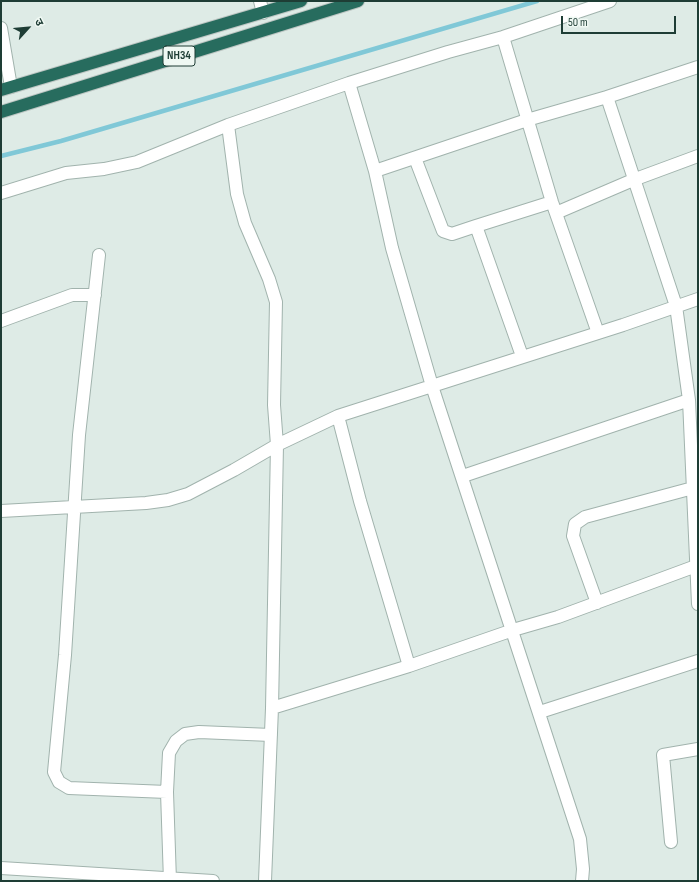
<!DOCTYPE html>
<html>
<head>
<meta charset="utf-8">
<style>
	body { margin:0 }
	#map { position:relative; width:699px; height:882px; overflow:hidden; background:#deebe6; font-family:"Sofia Sans Condensed","Noto Sans Devanagari",sans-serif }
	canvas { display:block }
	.frame { position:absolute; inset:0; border:2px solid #1e3d35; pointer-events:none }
	.north { position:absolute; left:8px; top:8px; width:40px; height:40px; -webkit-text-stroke:3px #eff8f3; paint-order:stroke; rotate:63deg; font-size:11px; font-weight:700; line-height:16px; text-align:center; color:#1e3d35 }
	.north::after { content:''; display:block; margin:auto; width:14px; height:18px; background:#1e3d35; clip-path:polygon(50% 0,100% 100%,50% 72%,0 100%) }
	.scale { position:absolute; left:561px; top:16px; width:115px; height:18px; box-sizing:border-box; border:2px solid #1e3d35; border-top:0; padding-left:5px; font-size:12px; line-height:14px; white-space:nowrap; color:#1e3d35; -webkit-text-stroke:3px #eff8f3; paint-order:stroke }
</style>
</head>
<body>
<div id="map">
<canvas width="699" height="882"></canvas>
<div class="frame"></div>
<div class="north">उ</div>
<div class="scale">50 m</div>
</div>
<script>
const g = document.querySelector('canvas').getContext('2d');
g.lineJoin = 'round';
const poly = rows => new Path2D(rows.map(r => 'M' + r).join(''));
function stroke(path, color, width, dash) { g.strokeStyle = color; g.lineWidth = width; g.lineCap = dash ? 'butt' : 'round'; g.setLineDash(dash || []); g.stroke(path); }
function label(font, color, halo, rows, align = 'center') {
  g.font = font + ' "Sofia Sans Condensed",sans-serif'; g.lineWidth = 3.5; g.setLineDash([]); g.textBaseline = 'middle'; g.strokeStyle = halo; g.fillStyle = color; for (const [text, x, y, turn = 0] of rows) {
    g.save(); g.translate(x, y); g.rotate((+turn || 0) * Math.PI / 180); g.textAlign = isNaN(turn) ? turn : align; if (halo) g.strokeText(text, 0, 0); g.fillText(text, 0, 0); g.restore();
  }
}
stroke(poly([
	[1,156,61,141,537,1]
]), '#80c8d7', 4.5);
const street = poly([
	[260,1,263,13],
	[1,28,11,87],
	[503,37,552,202,598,333],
	[349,83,375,171,392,248,432,386,580,839,583,869,582,881],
	[607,97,676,306,689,400,698,604],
	[228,125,237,194,245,223,269,279,276,302,274,405,277,445,272,708,265,881],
	[415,158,443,231,452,234,476,226],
	[375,171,527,120,607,97,698,67],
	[1,193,66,173,104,169,137,162,228,125,349,83,448,52,503,37,610,1],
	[556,213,633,180,698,156],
	[99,255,79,435,65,655,54,772,59,782,69,788,167,792],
	[1,321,72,295,95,295],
	[522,356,476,226,552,202],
	[338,416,360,501,409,666],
	[463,476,689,400],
	[1,511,146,503,168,500,188,494,234,470,277,445,338,416,623,325,698,299],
	[597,603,573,536,575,524,585,517,693,488],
	[272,708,409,666,513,630,558,617,696,566],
	[540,712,698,661],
	[671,842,663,755,698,749],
	[1,868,213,881],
	[170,881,167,792,169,753,176,741,185,734,199,732,271,735]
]);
const highway = poly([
	[1,90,301,1],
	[1,112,358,1]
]);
stroke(street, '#a1b3ad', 14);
stroke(highway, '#bcc5c2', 14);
stroke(street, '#fff', 12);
stroke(highway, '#276c5e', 12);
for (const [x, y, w] of [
	[179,56,32]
]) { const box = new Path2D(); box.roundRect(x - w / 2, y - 10, w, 20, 3); g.fillStyle = '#eff8f3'; g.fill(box); stroke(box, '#1e3d35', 1); }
label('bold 12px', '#1e3d35', null, [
	["NH34",179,56]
]);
</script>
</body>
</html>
